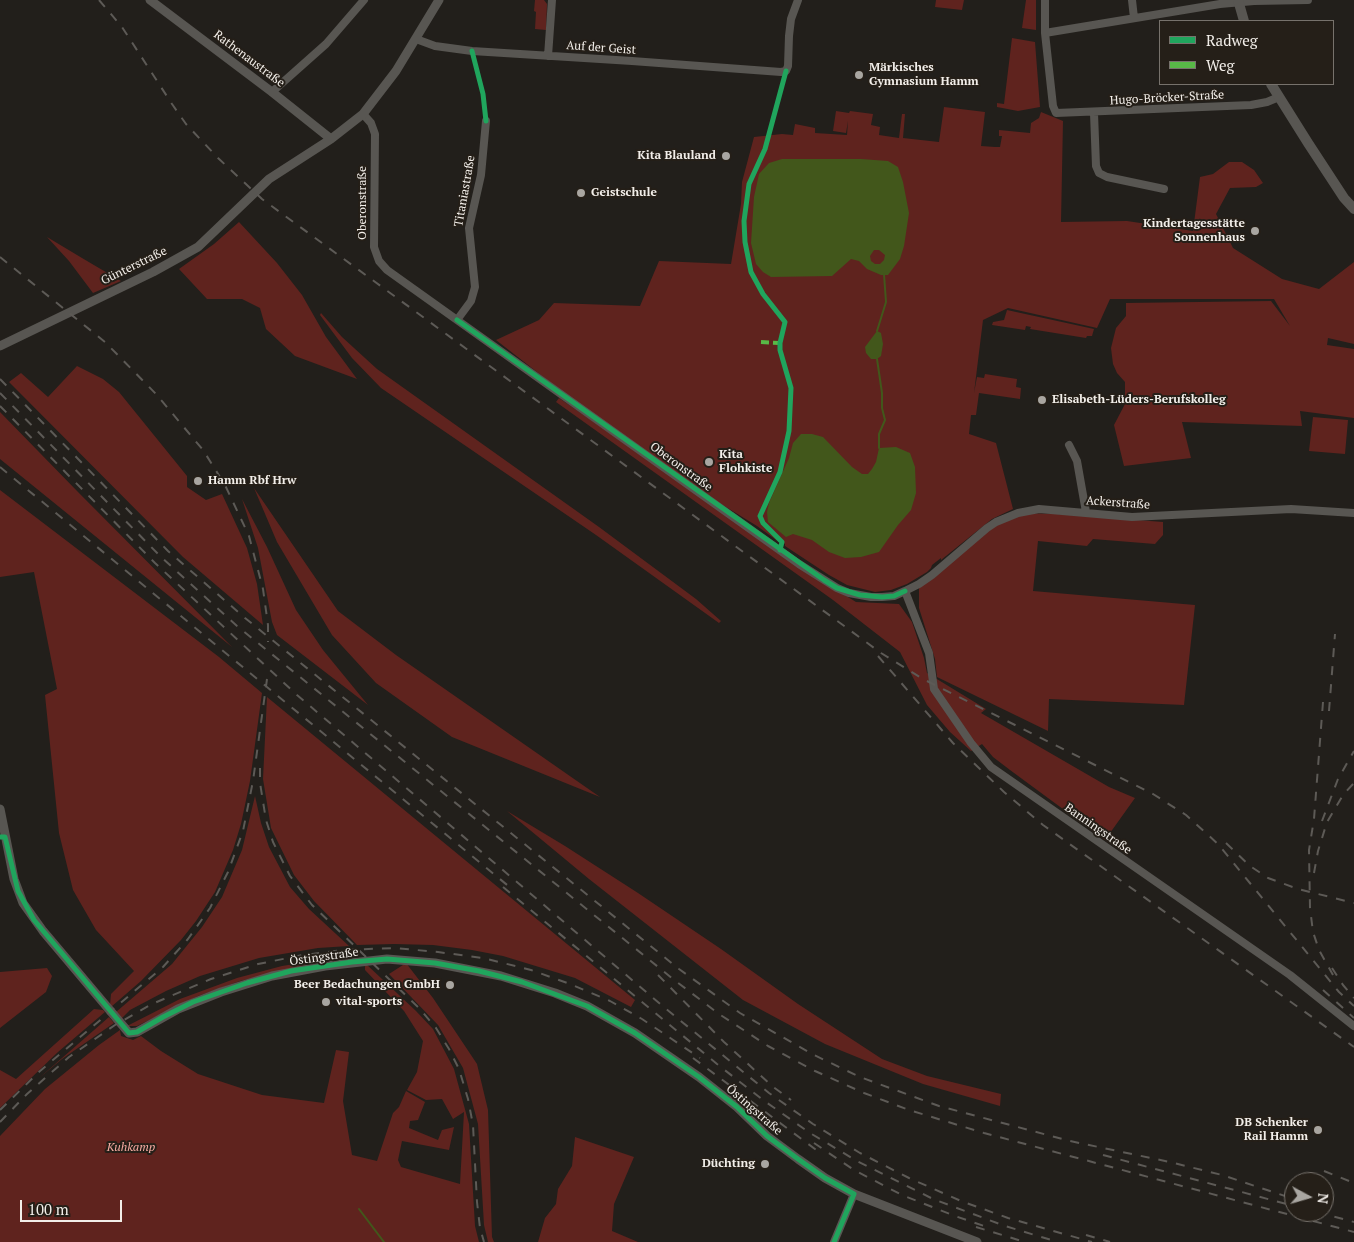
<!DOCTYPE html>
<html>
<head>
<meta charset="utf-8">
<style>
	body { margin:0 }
	#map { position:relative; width:1354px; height:1242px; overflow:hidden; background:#221f1b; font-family:"PT Serif",serif }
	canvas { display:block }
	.legend { position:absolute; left:1159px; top:20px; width:175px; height:65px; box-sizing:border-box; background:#251f18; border:1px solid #77726c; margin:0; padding:6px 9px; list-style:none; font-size:15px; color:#f2eee9 }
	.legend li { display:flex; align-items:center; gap:10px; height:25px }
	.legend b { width:25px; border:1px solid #77726c }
	.north { position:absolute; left:1284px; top:1172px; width:50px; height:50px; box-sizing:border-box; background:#251f18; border:1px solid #77726c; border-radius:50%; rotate:96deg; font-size:14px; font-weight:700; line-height:20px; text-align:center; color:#f2eee9 }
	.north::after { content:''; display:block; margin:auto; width:18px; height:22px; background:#a9a6a1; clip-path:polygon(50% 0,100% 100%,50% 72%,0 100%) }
	.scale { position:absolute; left:20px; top:1200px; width:102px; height:22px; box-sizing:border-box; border:2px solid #f2eee9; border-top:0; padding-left:6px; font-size:15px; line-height:18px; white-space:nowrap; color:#f2eee9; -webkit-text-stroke:4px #251f18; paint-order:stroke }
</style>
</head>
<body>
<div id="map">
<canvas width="1354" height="1242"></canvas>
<ul class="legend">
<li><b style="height:6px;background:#20a55d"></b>Radweg</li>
<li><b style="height:6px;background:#58b947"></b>Weg</li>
</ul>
<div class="north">N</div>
<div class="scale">100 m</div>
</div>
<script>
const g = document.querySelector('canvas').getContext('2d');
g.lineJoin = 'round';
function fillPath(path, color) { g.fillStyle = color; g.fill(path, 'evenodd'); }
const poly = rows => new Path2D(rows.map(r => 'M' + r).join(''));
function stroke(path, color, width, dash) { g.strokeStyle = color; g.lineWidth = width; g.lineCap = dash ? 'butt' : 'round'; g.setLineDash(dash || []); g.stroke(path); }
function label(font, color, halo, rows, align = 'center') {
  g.font = font + ' "PT Serif",serif'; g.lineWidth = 4; g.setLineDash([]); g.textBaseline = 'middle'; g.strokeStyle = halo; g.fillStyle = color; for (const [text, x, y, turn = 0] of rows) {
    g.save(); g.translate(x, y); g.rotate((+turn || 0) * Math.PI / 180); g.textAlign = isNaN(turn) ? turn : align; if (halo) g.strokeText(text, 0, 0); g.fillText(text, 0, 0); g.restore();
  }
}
fillPath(poly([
	[535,0,544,0,547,4,546,30,535,29,536,12,534,11],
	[936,0,964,0,962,10,935,7],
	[1026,0,1036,0,1036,30,1022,28],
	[1012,38,1035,42,1040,107,1018,111,997,107,997,103,1004,104],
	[944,107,985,112,981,146,995,147,1000,147,1002,136,999,136,999,130,1030,133,1031,123,1039,118,1041,112,1063,121,1061,222,1127,221,1193,231,1200,177,1213,174,1229,162,1242,162,1254,170,1263,183,1256,187,1230,188,1216,214,1233,248,1282,279,1319,289,1354,262,1354,344,1328,338,1327,345,1354,349,1354,418,1300,411,1302,426,1182,422,1191,458,1124,466,1114,425,1125,404,1125,382,1117,373,1113,364,1111,348,1116,328,1126,316,1126,303,1271,301,1290,326,1274,299,1110,299,1097,328,1008,308,983,320,974,393,977,377,984,378,985,374,1017,379,1016,387,1021,388,1020,399,979,393,976,415,971,415,969,434,996,443,1013,509,992,519,941,560,941,558,932,565,931,568,927,572,907,584,891,590,875,592,847,585,829,575,785,546,785,544,779,540,779,542,757,526,651,461,496,340,539,320,554,303,640,306,659,261,731,264,741,204,742,182,754,137,782,134,793,135,795,124,815,128,815,133,847,135,848,121,846,133,833,131,836,111,849,113,850,111,873,114,871,125,880,127,879,135,899,138,902,114,905,114,903,138,939,142],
	[239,222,277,263,302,295,326,337,357,379,295,356,266,329,260,308,242,299,207,299,179,269,214,244],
	[47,237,82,258,121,281,93,293,69,261],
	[1007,310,1094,329,1092,336,1087,336,1086,338,1030,329,1031,327,1026,326,1025,330,992,325,993,322,1004,320],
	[321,313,342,337,377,369,599,527,696,599,721,621,719,623,596,535,381,388,352,358,320,315],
	[77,366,103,379,119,392,187,476,187,487,206,500,222,494,247,548,257,584,263,625,183,557,9,382,21,373,48,397],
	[559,398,725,512,819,579,856,602,899,604,912,622,924,658,927,673,986,709,981,713,1109,787,1135,798,1105,840,1010,770,993,757,982,744,971,751,950,732,927,705,900,652,833,600,556,402],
	[0,412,78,492,232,647,0,459],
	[1313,417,1348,420,1345,454,1309,451],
	[254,488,338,611,396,655,600,797,452,737,376,683,332,635,277,542],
	[0,490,219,657,262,693,250,781,241,824,233,850,215,892,196,921,181,940,141,981,111,1007,110,1005,111,994,134,971,96,930,73,890,59,833,45,695,57,689,34,572,0,577],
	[242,499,267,547,296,610,323,650,368,705,277,635,272,622,258,548],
	[1018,513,1058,514,1163,522,1163,535,1155,544,1093,539,1087,546,1038,541,1033,591,1195,605,1184,705,1049,699,1048,731,937,677,935,659,919,608,919,584,987,528],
	[267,697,635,1000,631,1007,575,978,503,956,472,950,433,945,394,944,357,945,314,901,294,875,271,828,263,779],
	[255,796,261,823,269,847,290,887,309,909,349,946,318,948,259,958,200,976,166,991,130,1010,121,1019,116,1012,172,964,202,927,222,897,242,850],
	[507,811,565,846,638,893,721,949,798,1004,882,1059,927,1076,1001,1094,1000,1106,923,1084,825,1044,743,1000,589,879],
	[359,956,305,965,240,981,198,996,137,1026,127,1026,180,999,237,978,282,966,332,958],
	[365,963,416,1011,433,1029,454,1069,469,1124,475,1226,479,1242,0,1242,0,1136,45,1089,99,1045,120,1030,121,1036,133,1040,141,1036,161,1051,198,1074,262,1095,324,1103,336,1050,349,1052,343,1101,352,1155,377,1161,393,1113,399,1107,406,1091,425,1102,418,1120,410,1121,409,1128,438,1140,442,1130,454,1127,449,1150,402,1141,398,1160,401,1167,460,1184,464,1112,453,1119,442,1099,426,1100,407,1090,417,1072,423,1041,404,1011,365,970],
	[406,963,433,998,477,1064,488,1110,492,1237,494,1242,488,1242,484,1225,478,1124,463,1068,438,1025,389,974],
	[47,968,52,976,46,992,0,1028,0,972],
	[94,1009,103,1010,105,1012,58,1052,0,1108,0,1070,16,1079],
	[109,1017,114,1023,62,1059,38,1079],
	[575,1137,634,1157,614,1204,612,1231,638,1242,538,1242,545,1218,556,1204,558,1189,572,1166]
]), '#5f231e');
fillPath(poly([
	[782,159,861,159,888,161,898,167,903,182,909,213,904,246,900,259,888,275,881,275,867,269,859,261,851,259,832,276,771,277,763,272,756,264,751,243,754,197,759,174,769,163],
	[874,250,879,250,885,255,884,260,880,264,875,264,871,261,870,256],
	[877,331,881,333,883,344,881,356,877,359,871,359,866,353,865,347],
	[801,434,812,434,823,437,852,467,862,474,868,474,872,469,876,462,879,448,896,447,910,453,915,467,916,493,911,510,898,525,879,552,861,557,845,558,829,552,812,540,793,534,786,537,768,522,767,512,769,503,789,458,793,443]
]), '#42571b');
stroke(poly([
	[877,331,886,302,884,274],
	[877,359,882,393,882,408,885,420,879,434,879,448],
	[359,1209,384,1242]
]), '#42571b', 2);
stroke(poly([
	[1045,0,1045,33,1053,106,1056,113,1251,105,1267,102,1279,97],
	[1132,0,1134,18],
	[1045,33,1220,4,1254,1,1308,0],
	[416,39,435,46,472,51,632,61,781,72,786,71,788,66,789,36,791,19,798,0],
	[548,56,552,0],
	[272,92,326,44,364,0],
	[1094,113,1096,166,1099,173,1107,177,1164,189],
	[363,114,371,123,375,134,374,247,379,261,387,270,799,564,837,588,849,593,871,597,882,597,894,596,905,591,919,584,932,575,987,528,996,522,1018,513,1039,509,1132,517,1291,509,1354,513],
	[457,320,471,301,475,287,469,228,481,175,486,121],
	[1069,445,1077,461,1086,512],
	[905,591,929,653,934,689,971,743,991,767,1290,975,1354,1026],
	[834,1242,854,1194]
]), '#585652', 8);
stroke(poly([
	[150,0,272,92,331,139],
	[0,346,153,272,198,247,269,179,331,139,363,114,396,71,439,0],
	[0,809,14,879,23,903,43,931,129,1033,137,1032,178,1009,221,992,272,976,325,966,387,959,435,963,501,976,555,993,587,1006,635,1033,699,1077,737,1107,767,1136,798,1159,825,1178,854,1194,977,1242]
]), '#585652', 9);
stroke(poly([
	[1238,0,1244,21],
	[1271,84,1308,143,1344,198,1354,209]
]), '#585652', 10);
stroke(poly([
	[99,0,122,27,172,104,186,124,218,158,262,199,881,653,923,679,1153,794,1186,815,1218,844,1339,992,1354,1006],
	[0,257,105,342,156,394,203,450,225,485,249,536,263,589,268,625,268,642],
	[0,379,168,551,245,618,679,969,740,1013,814,1055,860,1077,939,1106,1070,1141,1170,1162,1222,1175,1294,1199],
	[0,393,161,557,237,626,673,979,719,1014,768,1046,815,1071,864,1093,909,1110,984,1133,1354,1232],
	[0,406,155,563,297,695,665,1008,769,1093,813,1124,860,1153,909,1178,961,1201,1008,1218,1092,1242],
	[0,467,512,889],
	[878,656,953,743,1004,792,1043,825,1354,1047],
	[1323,702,1314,819,1309,850,1310,908,1313,932,1319,950,1333,975],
	[1329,711,1335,634],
	[260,768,260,783,266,820,273,842,290,876,312,905,419,1008,436,1028,449,1049,459,1069,468,1099,473,1125,477,1202,480,1228,484,1242],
	[1322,821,1338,779,1354,751],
	[1226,843,1250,866,1268,878,1298,889,1354,903],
	[1314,873,1318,851,1327,822,1343,795,1354,783],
	[503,887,717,1064,763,1100,810,1133,857,1161,933,1199,1005,1226,1058,1242],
	[1332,968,1343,985,1354,998],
	[658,975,724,1042,772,1086,791,1100],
	[1323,990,1354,1018],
	[693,1058,819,1152],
	[0,1110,40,1071,163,967,188,939,210,908,228,872,243,831,253,781,267,679],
	[0,1122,27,1094,69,1057,115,1025,152,1004,211,979,258,964,303,955,344,950,395,948,438,952,483,958,531,970,570,984,610,1001,642,1019,700,1058],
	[814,1143,854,1170,902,1195,955,1216,984,1226],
	[1103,1155,1294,1206],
	[1324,1171,1354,1183],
	[1317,1212,1354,1222],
	[976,1227,1025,1242],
	[1086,1235,1110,1242]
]), '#5d5a56', 2, [9, 9]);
stroke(poly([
	[761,342,780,343]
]), '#58b947', 4, [8, 4]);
stroke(poly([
	[472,51,483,94,486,121],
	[457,320,824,580,837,588,860,595,882,597,894,596,905,591],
	[780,550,782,542,763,523,760,516,780,472,789,431,791,388,780,350,780,343,785,322,763,294,751,272,745,242,744,221,749,184,765,149,786,71],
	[0,837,5,837,18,891,34,920,129,1033,137,1032,163,1017,193,1002,247,983,291,971,352,962,387,959,435,963,479,971,522,982,587,1006,635,1033,699,1077,737,1107,767,1136,798,1159,825,1178,854,1194,834,1242]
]), '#20a55d', 5);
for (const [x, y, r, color] of [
	[859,75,5,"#a9a6a1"],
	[726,156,5,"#a9a6a1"],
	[581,193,5,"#a9a6a1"],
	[1255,231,5,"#a9a6a1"],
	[1042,400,5,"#a9a6a1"],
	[709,462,5,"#a9a6a1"],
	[198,481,5,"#a9a6a1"],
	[450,985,5,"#a9a6a1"],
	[326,1002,5,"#a9a6a1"],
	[1318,1130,5,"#a9a6a1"],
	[765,1164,5,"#a9a6a1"]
]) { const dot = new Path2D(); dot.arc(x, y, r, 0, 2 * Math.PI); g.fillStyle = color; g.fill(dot); stroke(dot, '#251f18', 2); }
label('12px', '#f2eee9', '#251f18', [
	["Auf der Geist",601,48,4],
	["Rathenaustraße",249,59,37],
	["Hugo-Bröcker-Straße",1167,98,-3],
	["Titaniastraße",465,191,-80],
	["Oberonstraße",363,203,-90],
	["Günterstraße",134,266,-26],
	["Oberonstraße",681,467,36],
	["Ackerstraße",1118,503,4],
	["Banningstraße",1098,829,35],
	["Östingstraße",324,957,-8],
	["Östingstraße",754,1110,41]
]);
label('bold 12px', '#f2eee9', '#251f18', [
	["Märkisches",869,68],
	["Gymnasium Hamm",869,82],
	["Kita Blauland",716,156,"right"],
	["Geistschule",591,193],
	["Kindertagesstätte",1245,224,"right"],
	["Sonnenhaus",1245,238,"right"],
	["Elisabeth-Lüders-Berufskolleg",1052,400],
	["Kita",719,455],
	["Flohkiste",719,469],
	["Hamm Rbf Hrw",208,481],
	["Beer Bedachungen GmbH",440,985,"right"],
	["vital-sports",336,1002],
	["DB Schenker",1308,1123,"right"],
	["Rail Hamm",1308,1137,"right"],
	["Düchting",755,1164,"right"]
], 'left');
label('italic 12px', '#f6aba2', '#251f18', [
	["Kuhkamp",131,1148]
]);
</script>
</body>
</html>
